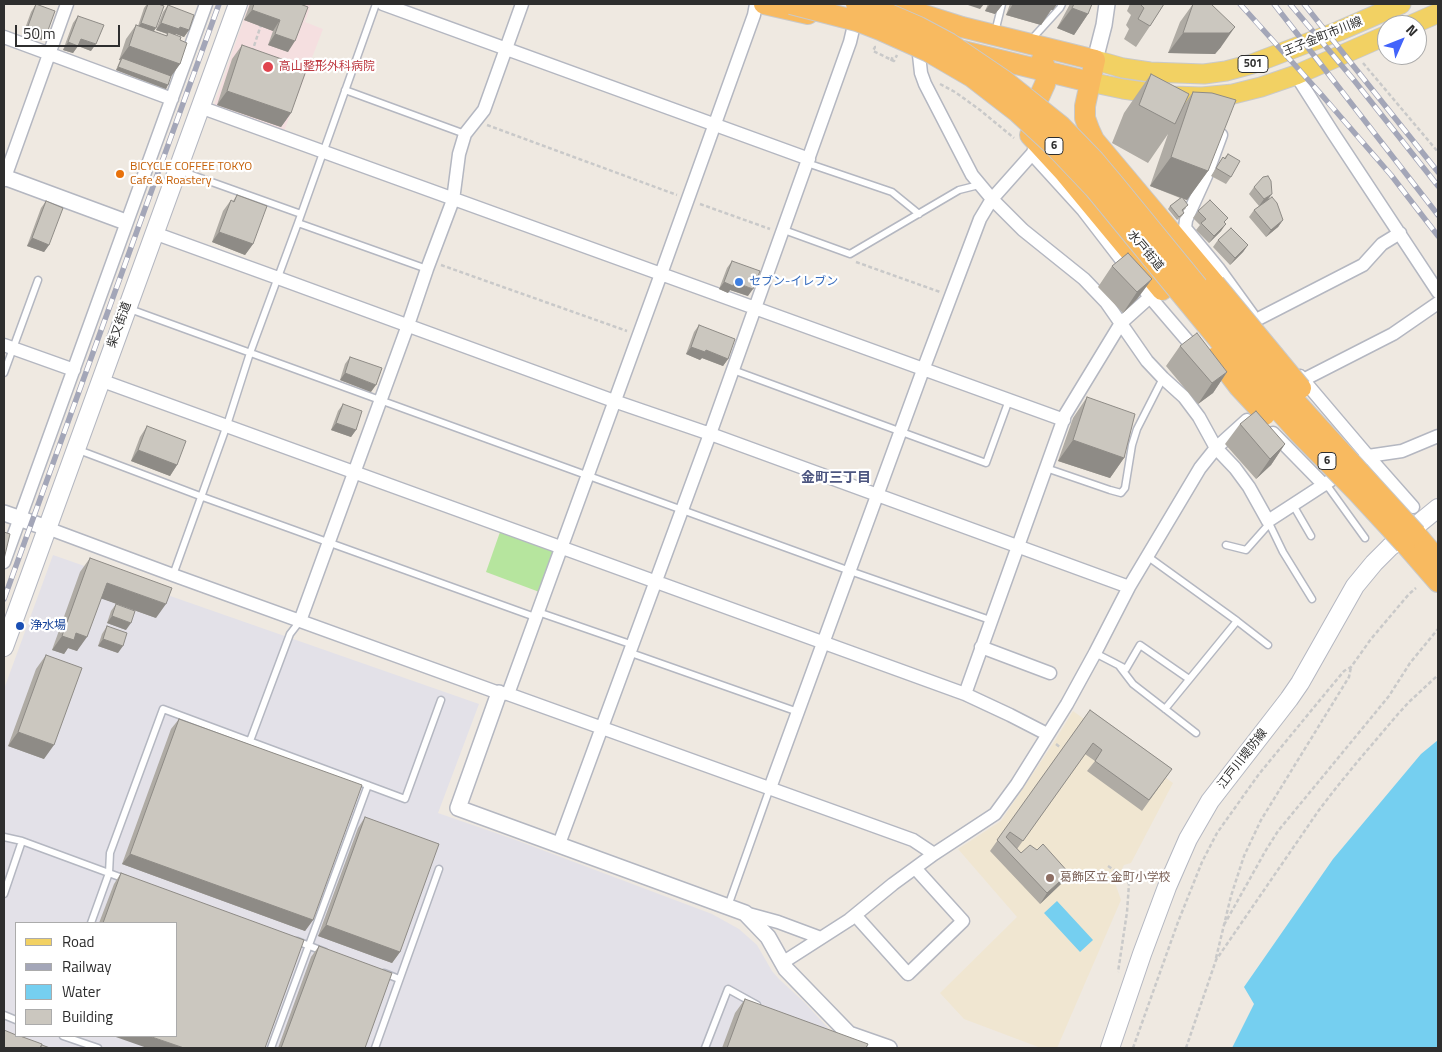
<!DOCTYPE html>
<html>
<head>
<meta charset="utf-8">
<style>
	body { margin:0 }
	#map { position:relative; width:1442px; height:1052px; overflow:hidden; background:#efe9e1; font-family:"Titillium Web",sans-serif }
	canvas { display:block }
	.frame { position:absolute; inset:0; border:5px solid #2e2e2e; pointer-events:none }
	.legend { position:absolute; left:15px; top:922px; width:162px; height:115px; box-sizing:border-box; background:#fff; border:1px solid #ababab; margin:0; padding:6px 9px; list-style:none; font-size:15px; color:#2e2e2e }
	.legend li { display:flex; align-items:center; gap:10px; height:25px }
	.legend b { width:25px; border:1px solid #ababab }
	.north { position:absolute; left:1377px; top:15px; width:50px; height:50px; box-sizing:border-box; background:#fff; border:1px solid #ababab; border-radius:50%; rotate:46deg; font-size:14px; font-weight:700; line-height:20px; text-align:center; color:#2e2e2e }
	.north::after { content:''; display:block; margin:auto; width:18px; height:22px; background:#4264fb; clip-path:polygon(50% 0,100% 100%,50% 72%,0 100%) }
	.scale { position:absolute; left:15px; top:25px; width:105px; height:22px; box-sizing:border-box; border:2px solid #2e2e2e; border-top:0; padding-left:6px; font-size:15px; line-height:18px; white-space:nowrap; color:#2e2e2e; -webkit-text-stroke:4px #fff; paint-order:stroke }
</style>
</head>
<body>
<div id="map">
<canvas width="1442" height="1052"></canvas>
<div class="frame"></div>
<ul class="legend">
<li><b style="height:6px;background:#f2d163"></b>Road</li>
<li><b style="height:6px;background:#a3a6b8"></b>Railway</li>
<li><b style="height:14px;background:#75cff0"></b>Water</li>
<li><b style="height:14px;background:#cbc7bf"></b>Building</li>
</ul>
<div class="north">N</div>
<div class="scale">50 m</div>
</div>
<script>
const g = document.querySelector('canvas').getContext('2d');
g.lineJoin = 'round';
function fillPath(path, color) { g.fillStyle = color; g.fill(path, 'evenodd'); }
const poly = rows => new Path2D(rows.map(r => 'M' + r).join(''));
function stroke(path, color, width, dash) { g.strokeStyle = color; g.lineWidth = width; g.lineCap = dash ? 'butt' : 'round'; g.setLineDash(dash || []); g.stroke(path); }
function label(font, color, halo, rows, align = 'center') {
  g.font = font + ' "Titillium Web","Noto Sans JP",sans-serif'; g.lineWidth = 4.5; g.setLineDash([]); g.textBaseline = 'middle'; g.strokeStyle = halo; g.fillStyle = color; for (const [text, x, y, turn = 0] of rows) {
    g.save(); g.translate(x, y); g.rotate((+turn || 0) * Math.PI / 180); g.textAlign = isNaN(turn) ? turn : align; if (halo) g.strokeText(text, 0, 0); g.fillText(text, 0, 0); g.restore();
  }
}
fillPath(poly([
	[53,555,479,704,438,813,513,839,712,914,739,929,757,945,772,971,779,979,804,1002,841,1042,860,1048,4,1048,4,689],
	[16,923,176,923,176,1036,16,1036]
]), '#e3e1e8');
fillPath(poly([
	[1073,711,1173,783,1131,863,1124,865,1115,883,1121,900,1057,1048,1041,1048,964,1019,940,993,1017,917,958,849,1001,821,1054,742]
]), '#f0e6d1');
fillPath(poly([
	[249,4,282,4,303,11,306,4,311,4,305,22,323,29,284,131,214,105]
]), '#f5dfe0');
fillPath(poly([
	[500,532,556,551,542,593,486,572]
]), '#b6e59e');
fillPath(poly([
	[1438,740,1438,1048,1232,1048,1254,1004,1244,987,1333,859,1421,754],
	[1057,901,1093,940,1080,952,1044,913]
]), '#75cff0');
const service = poly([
	[995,32,1002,4],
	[1030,41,1060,8,1062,4],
	[345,90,465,134],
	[807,163,892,192,919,214],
	[178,170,301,214],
	[298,223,427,269],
	[784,230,850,254,959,190,979,185],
	[127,308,850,571,990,620],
	[733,370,986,463,1009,400],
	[4,373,38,280],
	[76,449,200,496,535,617],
	[1046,468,1110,490,1121,493,1125,488,1132,445,1137,429,1163,378],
	[1326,484,1365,538],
	[1293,505,1311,536],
	[1268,521,1283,552,1312,599],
	[1226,545,1246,550,1269,524],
	[1147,556,1237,621,1165,709],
	[173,575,227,425,250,353,298,223,376,4],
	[538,612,633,645],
	[1237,621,1268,645],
	[631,653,798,712],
	[1095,653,1126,669,1140,645,1189,679],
	[1120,667,1133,684,1196,733],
	[250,741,290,634,300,621],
	[4,837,22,841,125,879],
	[4,894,22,841],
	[728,906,770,788],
	[91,923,109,873,110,853,163,709,405,799,441,700],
	[297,941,325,952],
	[384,973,399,979],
	[4,1015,16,1020],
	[63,1036,98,1048],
	[271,1048,368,785],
	[375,1048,439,869],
	[705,1048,728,989,757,1005]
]);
const minor = poly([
	[383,4,809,159],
	[4,37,172,99],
	[919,55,921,73,925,84,972,175,992,199,1023,230,1084,279,1106,302,1147,361,1163,378,1184,397,1199,417,1216,448,1235,468,1249,487,1268,521,1368,456,1402,451,1438,436],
	[1296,75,1333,133,1438,292],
	[200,107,1064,420],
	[1221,135,1206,176,1186,220,1185,228,1218,268,1252,315],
	[1032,154,1083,210,1150,297,1198,353],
	[4,180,67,4],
	[127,222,206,4],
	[154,233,278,278,614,401,716,436,1129,587],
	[1256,320,1363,265,1382,244,1400,233],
	[4,345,74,370],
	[1300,376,1368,456,1413,507],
	[100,380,965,694,1010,715,1047,734],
	[1292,388,1303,380,1393,334,1438,303],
	[1273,433,1324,485],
	[47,528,173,575,499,693,508,694,913,840,934,854],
	[4,562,127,222,123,221],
	[300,621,408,325,427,269,453,200,459,154,465,134,484,110,522,4],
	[981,647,1050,673],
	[508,694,661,274,754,15,756,4],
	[965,694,1065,415,1121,323,1150,297],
	[770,788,923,370,980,219,992,199,1032,154,1038,143],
	[559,844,710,434,850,42,854,25],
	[745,913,778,922,821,938],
	[855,915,908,974,963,921,915,868],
	[782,963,849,920,893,884,934,854,995,814,1017,784,1067,704,1095,653,1129,587,1200,468,1216,448,1247,420]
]);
const tertiary = poly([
	[1095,60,1104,25,1107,4],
	[4,177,123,221],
	[4,513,47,528],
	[499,693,458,808,745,913,768,937,786,969,849,1034,889,1048]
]);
const secondary = poly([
	[4,647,238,4],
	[1110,1048,1142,954,1167,887,1188,839,1210,801,1289,699,1300,683,1355,586,1374,563,1390,547,1438,508]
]);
const primary = poly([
	[1411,25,1438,13],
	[1095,60,1123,68,1150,72,1204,74,1226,71,1252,64,1339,31,1401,4],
	[1090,82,1123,89,1172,96,1202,97,1233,94,1261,87,1296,75,1387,35]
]);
const trunk = poly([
	[764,4,808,14],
	[890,4,962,27,1095,60,1085,106,1085,118,1089,129,1094,140,1215,284],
	[963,51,1090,82],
	[1025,118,1035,106,1045,84,1047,72,1042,59],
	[1030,135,1065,173,1162,290],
	[1416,534,1438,560],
	[1405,544,1438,582]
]);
stroke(service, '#b4b7c1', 9);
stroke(minor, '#b4b7c1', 15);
stroke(tertiary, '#b4b7c1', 18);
stroke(secondary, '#b4b7c1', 20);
stroke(primary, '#c9c9c9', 21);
stroke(trunk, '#c9c9c9', 22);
stroke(poly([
	[252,52,261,25],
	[891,61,893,56],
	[1363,63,1438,152],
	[940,84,955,92,980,110,1014,138],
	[487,125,677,195],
	[700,204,770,229],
	[856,262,940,292],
	[441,265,627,331],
	[1056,744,1061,748],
	[1108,866,1126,878,1129,884,1127,912,1118,972],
	[1224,925,1266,850,1278,831,1389,696,1410,663,1438,629],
	[1216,958,1231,896,1244,856,1261,820,1349,677,1351,667],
	[1133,1048,1178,922,1202,862,1217,833,1259,774,1329,689,1344,671,1351,667,1371,639,1409,594,1416,588],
	[1186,1048,1216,960,1319,810,1336,788,1358,761,1398,714,1409,702,1438,675]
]), '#c9c9c9', 2.5, [4, 2.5]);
stroke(service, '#fff', 6);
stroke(minor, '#fff', 12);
stroke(tertiary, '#fff', 15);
stroke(secondary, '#fff', 18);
stroke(primary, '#f2d163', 19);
stroke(trunk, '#f8ba60', 20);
const rail = poly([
	[1240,4,1320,93,1391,175,1438,236],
	[1274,4,1438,215],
	[1290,4,1353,79,1438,186],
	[1304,4,1438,172],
	[4,599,219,4]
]);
stroke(rail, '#a3a6b8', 5.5);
stroke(rail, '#fff', 4, [11]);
const trunkBridge = poly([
	[791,4,857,21,880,30,929,52,972,77,1016,111,1056,148,1094,188,1250,378,1299,433,1356,491,1405,544],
	[856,4,889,14,919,27,949,43,1005,81,1060,125,1094,160,1115,185,1263,366,1416,534],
	[1215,284,1301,388],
	[1216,357,1239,387,1265,415]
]);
stroke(trunkBridge, '#c9c9c9', 22, []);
stroke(poly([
	[876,47,875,47,873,51,894,61,897,55]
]), '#c9c9c9', 2.5, [4, 2.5]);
stroke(trunkBridge, '#f8ba60', 20);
fillPath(poly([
	[36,4,47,33,42,40,23,34,31,12],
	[147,4,158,4,154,32,166,36,167,34,156,30,163,12,168,5,189,30,184,37,176,34,175,35,180,40,180,64,171,76,166,89,116,70,120,60,119,60,126,39,136,25,138,26,144,8],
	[250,4,300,4,288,52,268,45,273,31,244,20],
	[988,4,1003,4,995,14,985,11],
	[1010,4,1057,4,1053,10,1051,10,1041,25,1006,15],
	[1070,4,1092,4,1088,14,1074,35,1057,28],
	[1130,4,1164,4,1150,26,1136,47,1124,39,1129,29,1126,25,1131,15,1127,11],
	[1193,4,1211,4,1221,47,1215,54,1168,53,1180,22],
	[78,16,91,51,78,46,73,53,63,50,73,23],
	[242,45,291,113,281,127,217,105,232,59],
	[1151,74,1183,106,1193,92,1208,171,1187,200,1183,199,1186,208,1183,211,1184,213,1182,216,1177,220,1168,209,1170,206,1180,198,1150,186,1168,134,1148,163,1112,143,1124,113],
	[1228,154,1231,177,1226,184,1211,176,1223,157,1224,158],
	[1254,187,1283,220,1278,227,1266,237,1249,217,1254,210,1259,206,1249,194],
	[237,195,253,244,245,255,212,242,223,211,231,200,233,201],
	[46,201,49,245,44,252,27,246,41,208],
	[1198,211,1225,222,1221,231,1209,243,1196,230,1200,225,1193,218],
	[1218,240,1248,245,1243,252,1230,265,1213,247],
	[732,261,748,296,730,290,728,293,719,289,727,268],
	[1112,266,1152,279,1137,299,1123,313,1098,287],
	[699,325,728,359,723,366,702,358,700,360,686,354,694,332],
	[1180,346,1227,372,1213,393,1198,404,1166,366],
	[350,357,371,392,340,380,345,364],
	[1087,397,1124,458,1110,478,1058,461,1073,418],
	[343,404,356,430,351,437,331,430,338,411],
	[1240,424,1285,444,1271,465,1256,479,1225,444],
	[147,426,177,465,170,476,131,461,140,437],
	[90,558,156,618,101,598,77,651,68,648,64,654,52,650,80,572],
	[116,604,126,630,107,623,111,611],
	[107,626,118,653,98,646,102,634],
	[46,655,44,759,8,746,36,669],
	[1090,710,1172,769,1142,811,1087,771,1095,761,1085,754,1017,849,1021,853,1037,850,1069,873,1062,883,1040,904,990,851],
	[179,719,313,920,305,931,122,864,171,729],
	[365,817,400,952,392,963,318,936,358,828],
	[121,873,176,923,99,923,114,884],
	[319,946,365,1048,278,1048,311,957],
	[745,999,866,1048,722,1048,735,1013]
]), '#afaba4');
fillPath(poly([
	[965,4,984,4,980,9],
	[990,4,1003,4,995,14,985,11],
	[1013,4,1057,4,1053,10,1051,10,1041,25,1006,15],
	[1072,8,1088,14,1074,35,1057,28],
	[252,10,280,20,273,31,244,20],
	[141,23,156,28,151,35,136,30],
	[161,23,180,27,189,30,184,37,176,34,174,36,156,30],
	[28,26,47,33,42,40,23,34],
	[1235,27,1221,47,1215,54,1168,53,1183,33],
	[275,34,295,41,288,52,268,45],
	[81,39,96,44,91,51,78,46,73,53,63,50,68,42],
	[129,46,180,64,170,78,122,58,120,60,119,60],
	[118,67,168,85,166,89,116,70],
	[227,91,291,113,281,127,217,105],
	[1171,157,1208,171,1187,200,1150,186],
	[1272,194,1267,201,1259,206,1264,199],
	[1283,220,1278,227,1266,237,1271,230],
	[1226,224,1221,231,1209,243,1214,236],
	[219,232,253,244,245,255,212,242],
	[32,238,49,245,44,252,27,246],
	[1248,245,1243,252,1230,265,1235,258],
	[1152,279,1137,299,1123,313,1137,292],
	[724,282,734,282,753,289,748,296,730,290,728,293,719,289],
	[691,347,706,350,728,359,723,366,702,358,700,360,686,354],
	[1227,372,1213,393,1198,404,1212,383],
	[345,373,376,385,371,392,340,380],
	[336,423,356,430,351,437,331,430],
	[1073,440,1124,458,1110,478,1058,461],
	[1285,444,1271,465,1256,479,1270,459],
	[138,450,177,465,170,476,131,461],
	[107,583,166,604,156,618,97,597],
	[112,616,131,623,126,630,107,623],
	[76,633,87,637,77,651,68,648,64,654,52,650,62,636],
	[103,639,123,646,118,653,98,646],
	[18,732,54,745,44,759,8,746],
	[130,854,313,920,305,931,122,864],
	[1069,873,1062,883,1040,904,1047,893],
	[326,925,400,952,392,963,318,936],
	[113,1036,149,1036,184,1048,147,1048]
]), '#8e8b86');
const building = poly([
	[36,4,55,11,47,33,28,26,36,4],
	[148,4,158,4,164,6,156,28,141,23,148,4],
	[254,4,300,4,308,7,295,41,275,34,280,20,252,10,254,4],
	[1074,4,1092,4,1088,14,1072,8,1074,4],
	[1140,4,1164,4,1150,26,1138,19,1144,8,1140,4],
	[1193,4,1211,4,1235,27,1229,33,1183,33,1193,4],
	[168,5,194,15,189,30,180,27,179,29,161,23,168,5],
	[78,16,104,25,96,44,81,39,78,46,68,42,78,16],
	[136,25,167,36,168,32,181,37,180,40,187,43,180,64,129,46,136,25],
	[242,45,307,68,291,113,227,91,242,45],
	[122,58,171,76,168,85,118,67,122,58],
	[1151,74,1189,94,1175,124,1139,105,1151,74],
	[1193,92,1212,93,1236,100,1208,171,1171,157,1193,92],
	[1228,154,1240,161,1231,177,1216,168,1223,157,1225,159,1228,154],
	[1268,176,1271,181,1272,194,1264,199,1254,187,1263,177,1268,176],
	[237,195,267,206,253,244,219,232,231,200,234,202,237,195],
	[1182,197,1188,205,1182,210,1184,213,1179,217,1170,206,1182,197],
	[1272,197,1277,203,1283,220,1271,230,1254,210,1272,197],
	[1210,200,1228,218,1224,222,1226,224,1214,236,1201,223,1206,219,1198,211,1210,200],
	[46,201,63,208,49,245,32,238,46,201],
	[1231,228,1248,245,1235,258,1218,240,1231,228],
	[1128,253,1152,279,1137,292,1112,266,1128,253],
	[732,261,760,271,753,289,734,282,733,286,724,282,732,261],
	[699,325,735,339,728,359,706,350,705,352,691,347,699,325],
	[1197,333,1227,372,1212,383,1180,346,1197,333],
	[350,357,382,368,376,385,345,373,350,357],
	[1087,397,1135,414,1124,458,1073,440,1087,397],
	[343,404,362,411,356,430,336,423,343,404],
	[1256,411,1285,444,1270,459,1240,424,1256,411],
	[147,426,186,441,177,465,138,450,147,426],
	[4,532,10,534,4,559,4,532],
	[90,558,172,588,166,604,107,583,87,637,76,633,74,640,62,636,90,558],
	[116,604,135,611,131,623,112,616,116,604],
	[107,626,127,633,123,646,103,639,107,626],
	[46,655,82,668,54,745,18,732,46,655],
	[1090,710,1172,769,1149,800,1095,761,1102,750,1093,743,1023,841,1010,832,1006,837,1021,853,1030,845,1037,850,1043,844,1069,873,1047,893,997,840,1090,710],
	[179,719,362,785,313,920,130,854,179,719],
	[365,817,439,844,400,952,326,925,365,817],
	[121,873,304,940,265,1048,184,1048,149,1036,176,1036,176,923,103,923,121,873],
	[319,946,392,973,365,1048,281,1048,319,946],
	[745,999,868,1044,866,1048,727,1048,745,999],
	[4,1030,16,1035,16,1036,20,1036,42,1044,40,1048,4,1048,4,1030],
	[42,1045,50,1048,40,1048,42,1045]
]);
fillPath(building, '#cbc7bf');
stroke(building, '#8e8b86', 1);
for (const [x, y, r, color] of [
	[268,67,6,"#e0444e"],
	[120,174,5,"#e8710a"],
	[739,282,5,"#3f7fe0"],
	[20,626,5,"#1a4fb4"],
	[1050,878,5,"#8d6e63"]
]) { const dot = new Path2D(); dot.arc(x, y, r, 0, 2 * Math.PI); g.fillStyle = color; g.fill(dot); stroke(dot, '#fff', 2); }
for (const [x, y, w] of [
	[1253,64,30],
	[1054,146,18],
	[1327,461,18]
]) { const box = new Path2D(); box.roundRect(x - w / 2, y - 8.5, w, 17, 4); g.fillStyle = '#fff'; g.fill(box); stroke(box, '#2e2e2e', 1); }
label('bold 11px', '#2e2e2e', null, [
	["501",1253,64],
	["6",1054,146],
	["6",1327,461]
]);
label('12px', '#2e2e2e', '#fff', [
	["王子金町市川線",1323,37,-22],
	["水戸街道",1145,251,50],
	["柴又街道",120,325,-70],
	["江戸川堤防線",1243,759,-52]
]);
label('12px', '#be3a42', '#fff', [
	["高山整形外科病院",279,67]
], 'left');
label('12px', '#c56008', '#fff', [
	["BICYCLE COFFEE TOKYO",130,167],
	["Cafe & Roastery",130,181]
], 'left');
label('12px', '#366cbe', '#fff', [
	["セブン-イレブン",749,282]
], 'left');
label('12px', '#164399', '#fff', [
	["浄水場",30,626]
], 'left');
label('12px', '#785e54', '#fff', [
	["葛飾区立 金町小学校",1060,878]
], 'left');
label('bold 14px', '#4d5680', '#fff', [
	["金町三丁目",836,479]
]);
</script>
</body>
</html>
